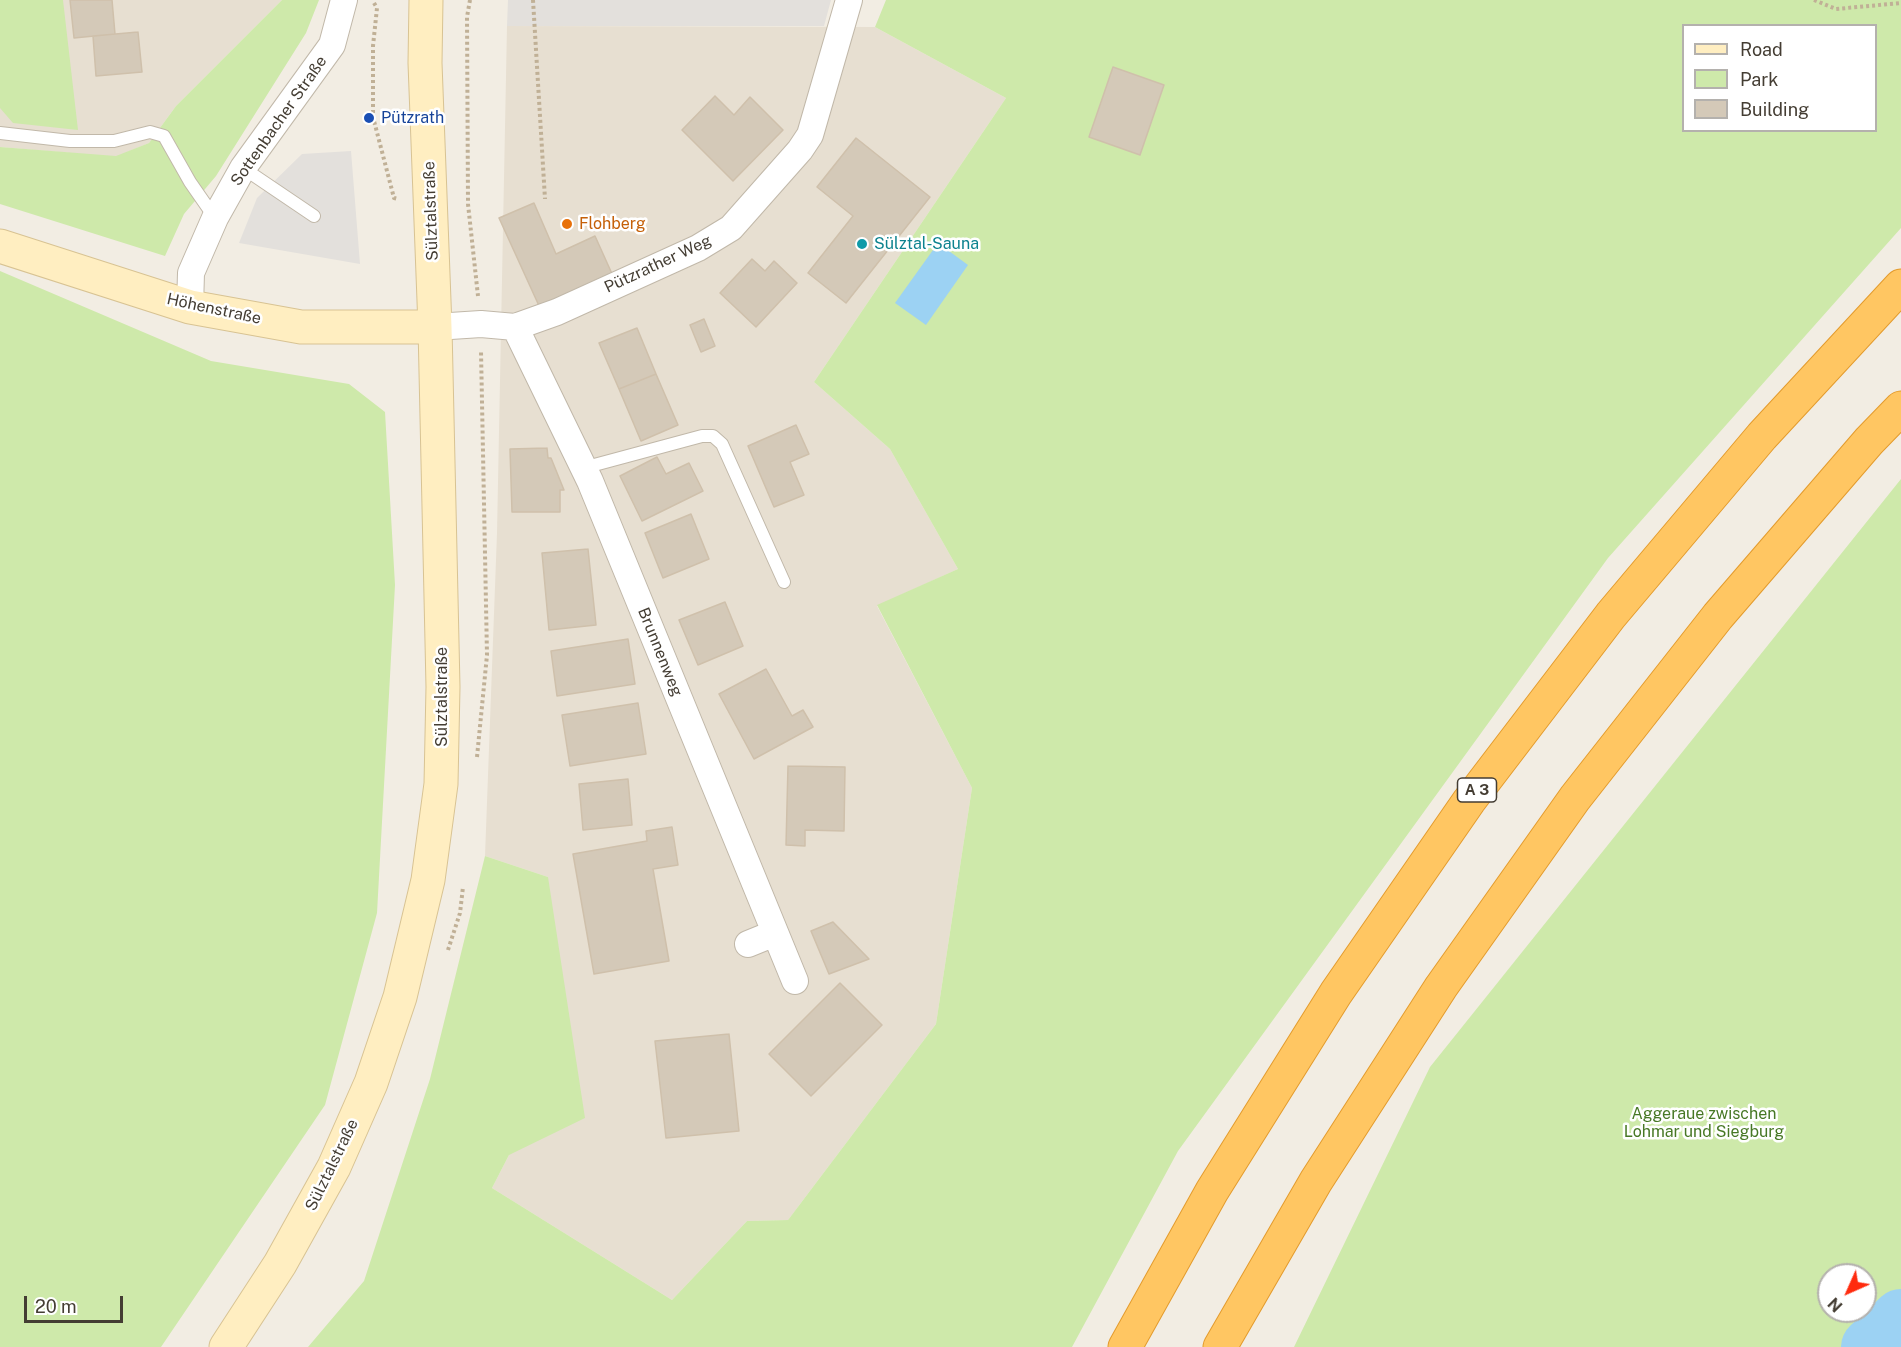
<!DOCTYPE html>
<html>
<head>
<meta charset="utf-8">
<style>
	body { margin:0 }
	#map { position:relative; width:1901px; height:1347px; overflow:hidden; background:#f2ede3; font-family:"Public Sans",sans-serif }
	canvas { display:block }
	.legend { position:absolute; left:1682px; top:24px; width:195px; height:108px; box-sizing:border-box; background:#fff; border:2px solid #b4b1ad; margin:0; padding:8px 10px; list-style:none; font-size:18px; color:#443d33 }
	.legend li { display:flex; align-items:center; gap:12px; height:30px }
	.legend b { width:30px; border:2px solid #b4b1ad }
	.north { position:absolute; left:1817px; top:1263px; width:60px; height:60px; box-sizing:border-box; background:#fff; border:2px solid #b4b1ad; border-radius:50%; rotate:225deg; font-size:16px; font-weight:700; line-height:24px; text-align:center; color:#443d33 }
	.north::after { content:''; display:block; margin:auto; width:21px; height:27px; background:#ff2b0e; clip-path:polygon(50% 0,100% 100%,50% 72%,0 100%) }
	.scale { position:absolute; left:24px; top:1296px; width:99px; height:27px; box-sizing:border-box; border:3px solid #443d33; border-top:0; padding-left:8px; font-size:18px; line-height:21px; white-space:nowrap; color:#443d33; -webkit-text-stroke:4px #fff; paint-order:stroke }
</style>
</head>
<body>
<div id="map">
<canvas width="1901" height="1347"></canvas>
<ul class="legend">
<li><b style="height:8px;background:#ffeec1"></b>Road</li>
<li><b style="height:16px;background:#cee9aa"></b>Park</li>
<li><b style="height:16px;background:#d4c9b8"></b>Building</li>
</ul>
<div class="north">N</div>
<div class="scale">20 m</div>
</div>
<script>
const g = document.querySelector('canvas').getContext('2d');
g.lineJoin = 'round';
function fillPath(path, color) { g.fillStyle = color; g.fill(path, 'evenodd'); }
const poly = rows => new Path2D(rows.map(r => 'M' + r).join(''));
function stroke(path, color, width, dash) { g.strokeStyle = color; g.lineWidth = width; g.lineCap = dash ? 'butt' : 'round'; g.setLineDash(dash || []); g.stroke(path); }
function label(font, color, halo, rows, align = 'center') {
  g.font = font + ' "Public Sans",sans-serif'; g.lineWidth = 5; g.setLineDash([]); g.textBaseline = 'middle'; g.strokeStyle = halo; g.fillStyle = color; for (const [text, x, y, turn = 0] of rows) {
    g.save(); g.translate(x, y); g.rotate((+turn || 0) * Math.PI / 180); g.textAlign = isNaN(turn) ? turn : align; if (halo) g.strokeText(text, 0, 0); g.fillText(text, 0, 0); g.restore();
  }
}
fillPath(poly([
	[0,0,282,0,176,106,149,143,116,157,0,147],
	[507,26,875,27,1006,98,814,382,890,449,958,569,877,606,972,788,936,1024,788,1220,747,1221,672,1300,492,1188,509,1155,548,877,485,856,497,533]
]), '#e7dfd1');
fillPath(poly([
	[0,0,63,0,78,130,13,123,0,108],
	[282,0,319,0,306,33,216,176,184,214,165,256,0,204,0,147,116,156,149,143,176,106],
	[886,0,1901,0,1901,228,1608,558,1178,1151,1072,1347,308,1347,364,1281,430,1079,485,856,548,877,585,1118,509,1155,492,1188,672,1300,747,1221,788,1220,936,1024,972,788,877,605,958,569,890,449,814,382,1006,98,875,27],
	[1684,26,1876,26,1876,130,1684,130],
	[0,271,211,361,349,384,385,412,395,585,377,913,325,1105,161,1347,0,1347],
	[1901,479,1901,1347,1294,1347,1430,1067],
	[1829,1275,1865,1275,1865,1311,1829,1311]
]), '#cee9aa');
fillPath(poly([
	[508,0,831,0,824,26,507,26],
	[351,151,360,264,239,243,257,198,302,154]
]), '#e3e0dc');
fillPath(poly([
	[938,243,968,265,926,325,895,303]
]), '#9cd2f3');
stroke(poly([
	[1870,1347,1901,1318]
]), '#9cd2f3', 58);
const building = poly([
	[70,0,112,0,115,34,74,38,70,0],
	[138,32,142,72,96,76,93,36,138,32],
	[1113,67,1164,85,1140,155,1089,137,1113,67],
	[715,96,734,115,750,97,783,130,733,181,682,130,715,96],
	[856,138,930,197,846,303,808,273,853,216,817,187,856,138],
	[534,203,556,254,595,236,613,276,540,308,499,218,534,203],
	[752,259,765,271,774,261,797,283,756,327,720,293,752,259],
	[704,319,715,346,701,352,690,325,704,319],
	[637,328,656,374,619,389,599,343,637,328],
	[656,374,678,425,641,441,619,389,656,374],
	[796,425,809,454,790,462,804,495,774,507,748,446,796,425],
	[547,448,548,458,551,458,564,490,560,490,560,512,512,512,510,449,547,448],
	[657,457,666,474,689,463,703,491,642,521,620,476,657,457],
	[691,514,709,559,663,578,645,533,691,514],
	[588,549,596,625,549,630,542,553,588,549],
	[725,602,743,646,698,665,679,620,725,602],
	[628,639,635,684,557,696,551,651,628,639],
	[766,669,792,716,803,710,813,727,754,759,719,694,766,669],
	[638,703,646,754,570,766,562,715,638,703],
	[788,766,845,767,844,831,805,830,805,846,786,845,788,766],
	[628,779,632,825,583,830,579,784,628,779],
	[672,827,678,865,653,869,669,961,594,974,573,854,647,841,646,831,672,827],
	[833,922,869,959,829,974,811,931,833,922],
	[840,983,882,1025,811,1096,769,1054,840,983],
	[729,1034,739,1131,666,1138,655,1041,729,1034]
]);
fillPath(building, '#d4c9b8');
stroke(building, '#cfc0ab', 1.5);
const service = poly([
	[0,133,70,141,114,141,150,132,164,136,190,182,215,218],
	[243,168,314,216],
	[583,468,702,436,713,436,722,444,784,582]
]);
const minor = poly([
	[190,307,191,273,215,218,243,168,332,45,344,0],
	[435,327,481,324,515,327,557,312,698,248,731,228,800,150,810,135,849,0],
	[515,327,590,481,795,981],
	[748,944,775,933]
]);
const secondary = poly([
	[0,246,190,307,301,327,435,327],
	[226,1347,280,1264,334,1167,371,1083,400,997,428,880,441,784,443,687,435,327,425,63,426,0]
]);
const motorway = poly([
	[1125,1347,1212,1191,1336,993,1469,801,1611,615,1762,436,1901,286],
	[1220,1347,1316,1181,1441,987,1575,798,1718,616,1869,441,1901,408]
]);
stroke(service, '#c1b8a9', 14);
stroke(minor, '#c1b8a9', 28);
stroke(secondary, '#d8c393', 35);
stroke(motorway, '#e39b2d', 35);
stroke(poly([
	[470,0,467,17,468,204,478,296],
	[533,0,545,199],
	[1814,0,1836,9,1901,3],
	[374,3,377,8,373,46,373,117,394,198,398,199],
	[477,757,487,655,481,351],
	[448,950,460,913,463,887]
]), '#c0b096', 4, [3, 3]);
stroke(service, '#fff', 12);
stroke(minor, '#fff', 26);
stroke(secondary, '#ffeec1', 33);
stroke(motorway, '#ffc662', 33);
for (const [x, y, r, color] of [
	[369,118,6,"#1a4fb4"],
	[567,224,6,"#e8710a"],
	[862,244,6,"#0f9aa8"]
]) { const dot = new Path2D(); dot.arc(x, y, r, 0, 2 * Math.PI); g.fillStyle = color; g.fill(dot); stroke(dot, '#fff', 2); }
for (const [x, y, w] of [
	[1477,790,39]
]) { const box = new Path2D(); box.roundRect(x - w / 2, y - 12, w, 24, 4.5); g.fillStyle = '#fff'; g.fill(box); stroke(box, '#443d33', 1.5); }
label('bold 15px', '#443d33', null, [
	["A 3",1477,790]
]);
label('16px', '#164399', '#fff', [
	["Pützrath",381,118]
], 'left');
label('16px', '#443d33', '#fff', [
	["Sottenbacher Straße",279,121,-55],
	["Sülztalstraße",431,211,-92],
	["Pützrather Weg",658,264,-25],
	["Höhenstraße",214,309,12],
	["Brunnenweg",660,652,68],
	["Sülztalstraße",442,697,-90],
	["Sülztalstraße",332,1165,-64]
]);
label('16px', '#c56008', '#fff', [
	["Flohberg",579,224]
], 'left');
label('16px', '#0d838f', '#fff', [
	["Sülztal-Sauna",874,244]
], 'left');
label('16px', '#477825', '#fff', [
	["Aggeraue zwischen",1704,1114],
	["Lohmar und Siegburg",1704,1132]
]);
</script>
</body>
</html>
